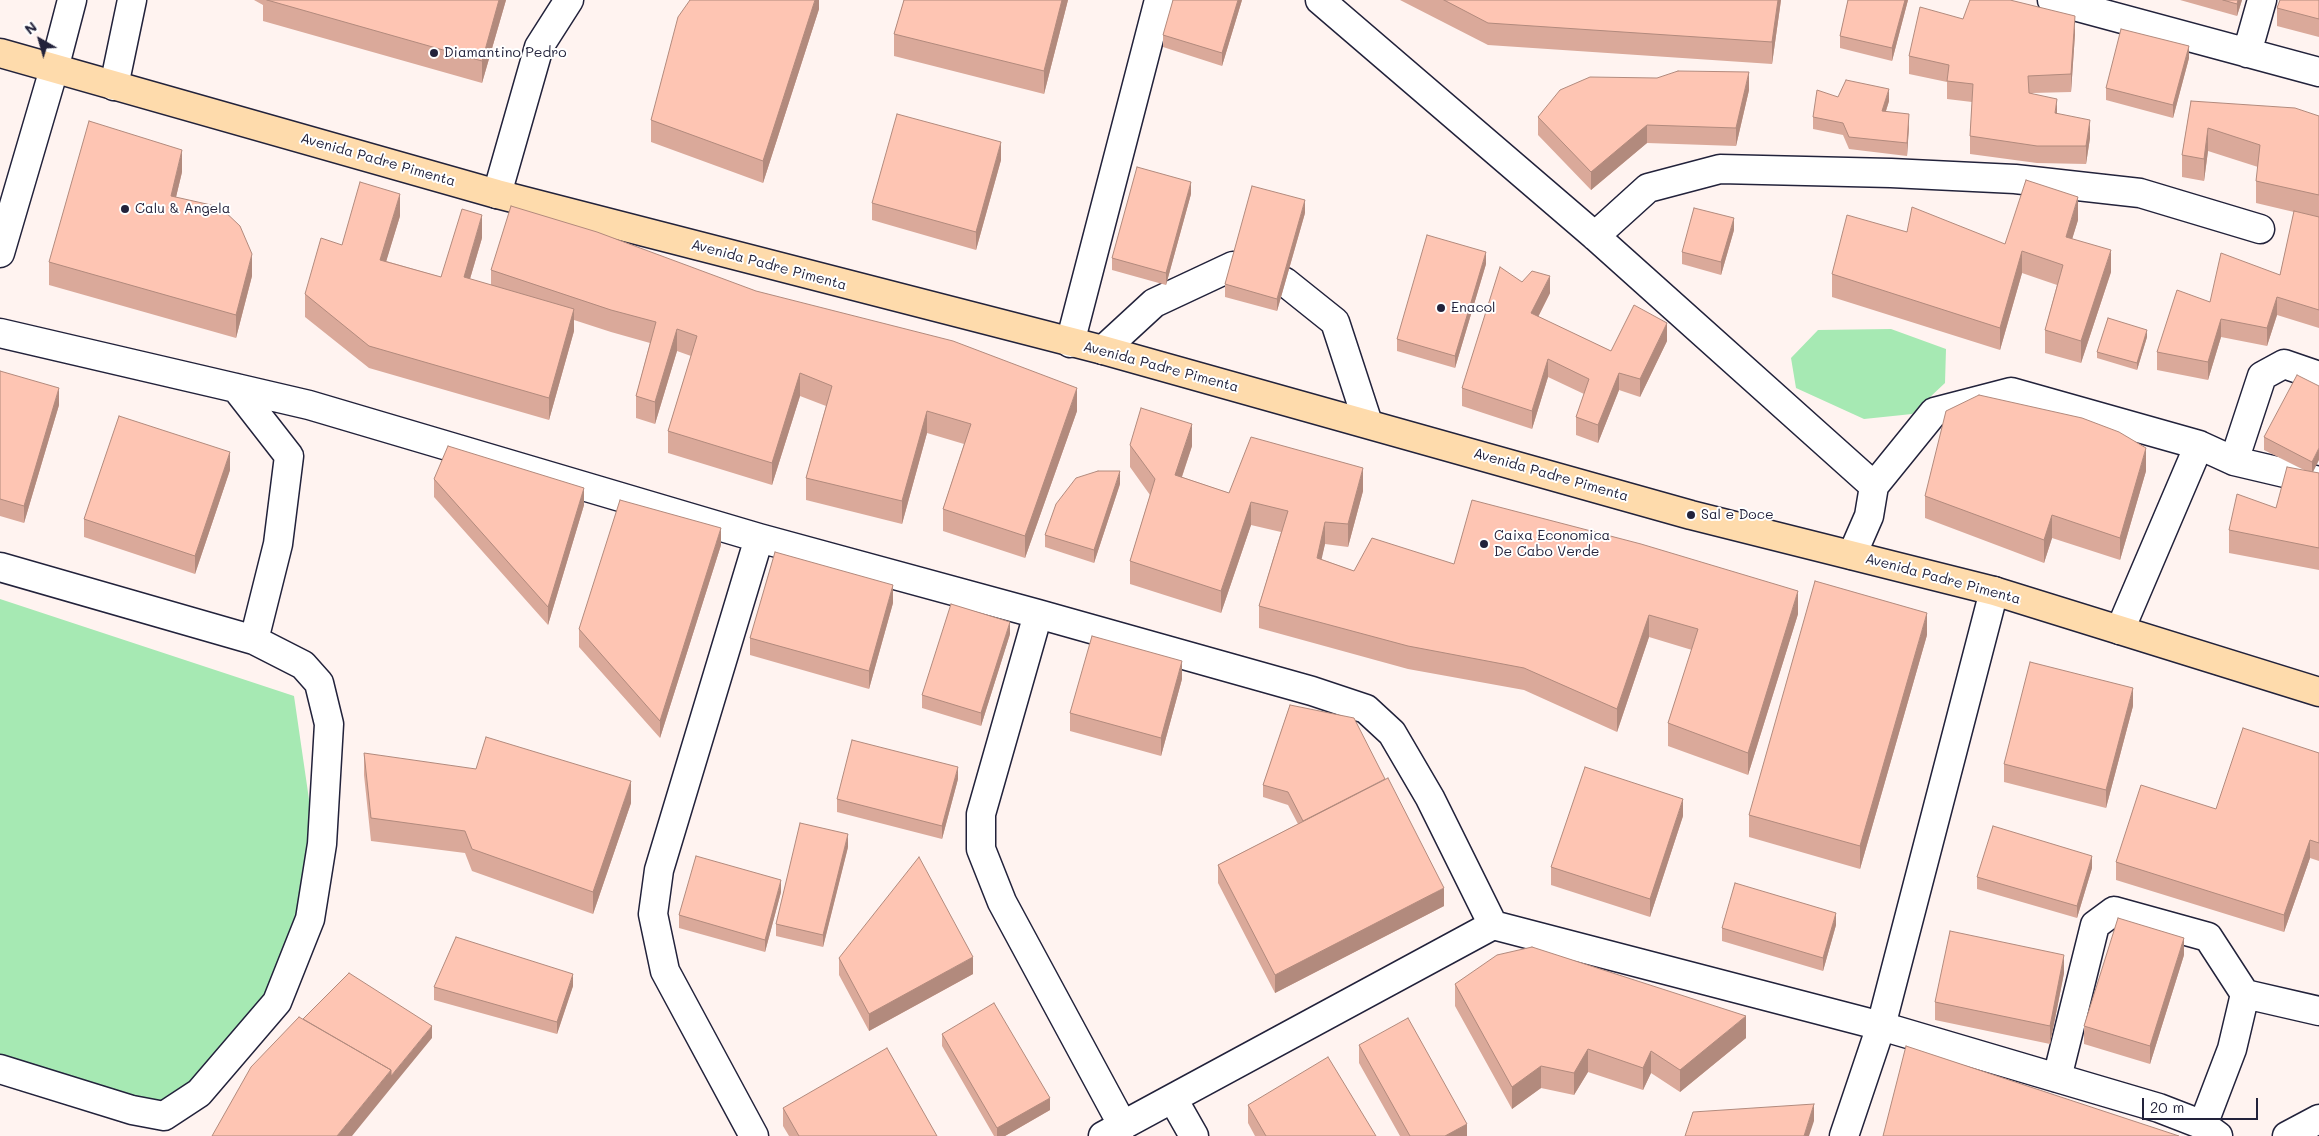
<!DOCTYPE html>
<html>
<head>
<meta charset="utf-8">
<style>
	body { margin:0 }
	#map { position:relative; width:2319px; height:1136px; overflow:hidden; background:#fff3f0; font-family:Mali,sans-serif }
	canvas { display:block }
	.north { position:absolute; left:15px; top:15px; width:50px; height:50px; -webkit-text-stroke:4px #fff; paint-order:stroke; rotate:322deg; font-size:14px; font-weight:700; line-height:20px; text-align:center; color:#22223b }
	.north::after { content:''; display:block; margin:auto; width:18px; height:22px; background:#22223b; clip-path:polygon(50% 0,100% 100%,50% 72%,0 100%) }
	.scale { position:absolute; left:2142px; top:1098px; width:116px; height:22px; box-sizing:border-box; border:2px solid #22223b; border-top:0; padding-left:6px; font-size:15px; line-height:18px; white-space:nowrap; color:#22223b; -webkit-text-stroke:4px #fff; paint-order:stroke }
</style>
</head>
<body>
<div id="map">
<canvas width="2319" height="1136"></canvas>
<div class="north">N</div>
<div class="scale">20 m</div>
</div>
<script>
const g = document.querySelector('canvas').getContext('2d');
g.lineJoin = 'round';
function fillPath(path, color) { g.fillStyle = color; g.fill(path, 'evenodd'); }
const poly = rows => new Path2D(rows.map(r => 'M' + r).join(''));
function stroke(path, color, width, dash) { g.strokeStyle = color; g.lineWidth = width; g.lineCap = dash ? 'butt' : 'round'; g.setLineDash(dash || []); g.stroke(path); }
function label(font, color, halo, rows, align = 'center') {
  g.font = font + ' Mali,sans-serif'; g.lineWidth = 4; g.setLineDash([]); g.textBaseline = 'middle'; g.strokeStyle = halo; g.fillStyle = color; for (const [text, x, y, turn = 0] of rows) {
    g.save(); g.translate(x, y); g.rotate((+turn || 0) * Math.PI / 180); g.textAlign = isNaN(turn) ? turn : align; if (halo) g.strokeText(text, 0, 0); g.fillText(text, 0, 0); g.restore();
  }
}
fillPath(poly([
	[1891,329,1946,349,1945,383,1912,414,1864,419,1796,388,1791,358,1818,330],
	[0,599,294,696,312,820,302,899,264,999,187,1088,159,1107,0,1056]
]), '#a6e9b3');
const minor = poly([
	[1320,0,1595,236,1874,486,1869,516,1852,555],
	[2052,0,2319,72],
	[2247,53,2262,0],
	[114,86,132,0],
	[497,194,539,47,569,0],
	[1595,236,1648,188,1720,169,1891,173,2015,179,2140,193,2260,229],
	[0,253,54,69,72,0],
	[1285,282,1335,322,1368,423],
	[0,333,309,405,759,538,1038,614,1312,691,1366,709,1392,733,1430,798,1493,925],
	[1070,343,1159,0],
	[1103,350,1154,303,1233,266],
	[236,388,289,456,278,544,254,640],
	[2234,461,2262,376,2284,364,2319,376],
	[1874,486,1934,412,2011,392,2199,445],
	[0,567,254,640,303,665,319,683,329,724,322,844,310,919,277,1002,199,1093,164,1116,132,1110,0,1069],
	[1038,614,981,814,981,849,1002,902,1123,1126],
	[2120,630,2199,445,2234,461,2319,481],
	[2245,994,2319,1011],
	[2057,1078,2095,925,2114,911,2208,937,2245,994,2232,1049,2203,1125],
	[1173,1099,1194,1136],
	[754,1136,665,971,653,914,659,870,759,538],
	[1103,1136,1493,925,1881,1026,2159,1108,2203,1125,2218,1136],
	[1844,1136,1881,1026,1994,591],
	[2287,1136,2319,1119]
]);
const major = poly([
	[0,53,497,194,1103,350,1691,515,1994,591,2319,692]
]);
stroke(minor, '#22223b', 31);
stroke(major, '#22223b', 31);
stroke(minor, '#fff', 28);
stroke(major, '#fedbac', 28);
fillPath(poly([
	[254,0,506,0,482,83,263,21,263,5],
	[819,0,819,9,763,183,651,142,651,120],
	[904,0,1068,0,1044,94,894,56,894,34],
	[1242,0,1222,66,1163,47,1163,35],
	[1400,0,1781,0,1772,64,1488,45],
	[1848,0,1908,0,1892,61,1840,48,1840,36],
	[2180,0,2242,0,2237,16],
	[2319,0,2319,37,2277,26,2277,8],
	[1963,19,2075,34,2071,92,2032,93,2057,114,2090,138,2086,164,2037,163,1970,154,1970,136,1972,102,1947,99,1947,82,1909,74,1909,56],
	[2189,58,2173,118,2106,100,2106,88],
	[1749,90,1736,146,1647,143,1591,190,1538,135,1538,117],
	[1838,97,1889,101,1886,111,1909,126,1907,156,1849,149,1843,135,1813,129,1813,117],
	[2191,101,2319,116,2319,328,2277,315,2267,346,2221,337,2208,380,2157,370,2157,352,2210,302,2280,275,2294,212,2256,203,2256,181,2258,167,2208,151,2204,181,2182,177,2182,155],
	[1001,160,976,250,872,220,872,203],
	[182,172,176,197,252,276,236,338,49,285,49,262],
	[1191,194,1166,285,1112,270,1112,258],
	[1305,213,1277,311,1225,297,1225,284],
	[400,216,386,261,441,277,482,238,470,279,491,285,491,270,1077,411,1025,558,943,531,943,509,964,444,927,433,902,524,806,500,806,478,826,406,800,396,772,485,668,453,668,431,691,356,677,351,655,424,636,418,636,396,650,343,611,332,574,320,574,331,549,420,369,368,305,317,305,294,342,245],
	[2078,220,2072,239,2111,272,2081,363,2045,353,2045,330,2057,285,2022,273,2000,350,1832,297,1832,274,2005,244],
	[1734,230,1721,275,1682,264,1682,252],
	[1486,264,1455,368,1397,351,1397,339],
	[1522,282,1550,293,1538,317,1611,351,1667,341,1640,397,1619,390,1598,443,1576,435,1576,417,1584,394,1548,377,1532,429,1462,406,1462,388],
	[2147,337,2137,370,2097,358,2097,352],
	[0,371,59,405,24,523,0,516],
	[2319,386,2313,472,2319,473,2319,570,2229,553,2229,530,2276,508,2304,470,2264,450,2264,437],
	[1130,445,1192,446,1182,477,1229,493,1363,491,1348,547,1325,544,1321,559,1354,571,1454,564,1798,614,1748,775,1668,746,1668,723,1692,650,1649,637,1617,732,1524,690,1408,669,1259,628,1259,606,1281,532,1251,525,1221,613,1130,584,1130,561,1150,495,1130,467],
	[230,470,195,574,84,537,84,519],
	[2146,471,2120,560,2052,538,2044,563,1925,518,1925,496],
	[434,479,584,505,548,625,434,497],
	[1120,484,1094,563,1045,547,1045,535],
	[721,545,660,738,579,647,579,629],
	[893,603,869,689,750,655,750,638],
	[1010,634,981,726,922,708,922,695],
	[1927,635,1860,869,1749,837,1749,815],
	[1182,679,1161,756,1070,731,1070,713],
	[1290,705,1444,906,1275,993,1218,883,1218,865,1298,824,1288,805,1263,797,1263,785],
	[2133,706,2106,808,2004,782,2004,764],
	[364,753,631,803,593,914,472,871,465,853,371,841,364,775],
	[2319,753,2319,861,2310,858,2284,932,2116,880,2116,862,2216,809],
	[958,779,942,839,837,812,837,799],
	[1683,816,1650,917,1551,885,1551,867],
	[848,847,823,947,776,936,776,924],
	[2092,868,2077,918,1977,889,1977,877],
	[781,892,765,952,679,928,679,915],
	[1836,925,1823,971,1722,941,1722,928],
	[2184,955,2150,1064,2084,1044,2084,1026],
	[839,958,973,974,869,1031,839,975],
	[2064,973,2050,1044,1935,1020,1935,1002],
	[1455,984,1746,1038,1680,1092,1651,1073,1643,1090,1588,1072,1574,1095,1541,1088,1512,1109,1455,1006],
	[573,986,557,1034,434,1000,434,987],
	[942,1034,1050,1110,1005,1136,994,1136,942,1046],
	[1359,1045,1467,1136,1400,1136,1359,1063],
	[1248,1105,1376,1136,1255,1136,1248,1123],
	[783,1108,937,1136,789,1136,783,1126]
]), '#daa99a');
fillPath(poly([
	[499,0,506,0,482,83,482,61],
	[815,0,819,0,819,9,763,183,763,161],
	[1062,0,1068,0,1044,94,1044,71],
	[1238,0,1242,0,1222,66,1222,53],
	[1778,0,1781,0,1772,64,1772,42],
	[1905,0,1908,0,1892,61,1892,48],
	[2238,0,2242,0,2237,16,2237,4],
	[2075,16,2075,34,2071,92,2071,74],
	[2189,46,2189,58,2173,118,2173,105],
	[1749,72,1749,90,1736,146,1736,128],
	[1889,89,1889,101,1882,123,1882,111],
	[2057,99,2057,116,2055,113],
	[1909,114,1909,126,1907,156,1907,143],
	[2090,120,2090,138,2086,164,2086,146],
	[1647,125,1647,143,1591,190,1591,172],
	[2208,128,2208,151,2204,181,2204,159],
	[1001,142,1001,160,976,250,976,232],
	[182,150,182,172,171,218,171,196],
	[1191,182,1191,194,1166,285,1166,273],
	[400,194,400,216,380,282,380,260],
	[2078,197,2078,220,2066,259,2066,237],
	[1305,200,1305,213,1277,311,1277,299],
	[482,215,482,238,464,299,464,277],
	[1734,218,1734,230,1721,275,1721,262],
	[2111,250,2111,272,2081,363,2081,341],
	[2022,251,2022,273,2000,350,2000,328],
	[1486,252,1486,264,1455,368,1455,356],
	[252,254,252,276,236,338,236,315],
	[1550,276,1550,293,1531,331,1531,313],
	[2277,297,2277,315,2267,346,2267,328],
	[574,309,574,331,549,420,549,398],
	[2221,319,2221,337,2208,380,2208,362],
	[1667,323,1667,341,1640,397,1640,379],
	[677,329,677,351,655,424,655,402],
	[2147,330,2147,337,2137,370,2137,363],
	[1548,359,1548,377,1532,429,1532,411],
	[800,373,800,396,772,485,772,463],
	[1619,373,1619,390,1598,443,1598,425],
	[59,388,59,405,24,523,24,506],
	[1077,388,1077,411,1025,558,1025,536],
	[927,411,927,433,902,524,902,501],
	[1192,424,1192,446,1175,497,1175,475],
	[2146,448,2146,471,2120,560,2120,538],
	[2319,448,2319,460,2312,474,2312,462],
	[230,452,230,470,195,574,195,556],
	[1363,468,1363,491,1348,547,1348,524],
	[1120,471,1120,484,1094,563,1094,550],
	[584,488,584,505,548,625,548,607],
	[1251,502,1251,525,1221,613,1221,591],
	[2052,515,2052,538,2044,563,2044,540],
	[1325,522,1325,544,1317,580,1317,558],
	[721,528,721,545,660,738,660,721],
	[893,585,893,603,869,689,869,671],
	[1798,591,1798,614,1748,775,1748,753],
	[1927,613,1927,635,1860,869,1860,846],
	[1649,615,1649,637,1617,732,1617,709],
	[1010,622,1010,634,981,726,981,713],
	[1182,661,1182,679,1161,756,1161,738],
	[2133,688,2133,706,2106,808,2106,790],
	[958,767,958,779,942,839,942,826],
	[631,781,631,803,593,914,593,892],
	[1683,799,1683,816,1650,917,1650,899],
	[848,834,848,847,823,947,823,935],
	[2310,840,2310,858,2284,932,2284,915],
	[2092,856,2092,868,2077,918,2077,906],
	[781,880,781,892,765,952,765,940],
	[1444,888,1444,906,1275,993,1275,975],
	[1836,913,1836,925,1823,971,1823,958],
	[2184,938,2184,955,2150,1064,2150,1046],
	[2064,955,2064,973,2050,1044,2050,1026],
	[973,957,973,974,869,1031,869,1014],
	[573,974,573,986,557,1034,557,1022],
	[1746,1016,1746,1038,1680,1092,1680,1070],
	[432,1026,432,1038,391,1088,391,1076],
	[1588,1049,1588,1072,1574,1095,1574,1073],
	[1651,1051,1651,1073,1643,1090,1643,1068],
	[1541,1066,1541,1088,1512,1109,1512,1087],
	[391,1070,391,1088,352,1136,337,1136],
	[1050,1098,1050,1110,1005,1136,997,1136,997,1128],
	[1814,1104,1814,1121,1809,1136,1804,1136],
	[1467,1124,1467,1136,1445,1136]
]), '#b28a7d');
const building = poly([
	[267,0,499,0,482,61,267,0],
	[690,0,815,0,763,161,651,120,678,17,690,0],
	[904,0,1062,0,1044,71,894,34,904,0],
	[1173,0,1238,0,1222,53,1163,35,1173,0],
	[1444,0,1778,0,1772,42,1488,23,1444,0],
	[1848,0,1905,0,1892,48,1840,36,1848,0],
	[1970,0,2010,0,2075,16,2071,74,2028,76,2029,93,2057,99,2055,113,2090,120,2086,146,2037,146,1970,136,1973,84,1947,81,1949,65,1909,56,1920,7,1963,19,1970,0],
	[2223,0,2238,0,2237,4,2223,0],
	[2280,0,2319,0,2319,19,2277,8,2280,0],
	[2121,29,2189,46,2173,105,2106,88,2121,29],
	[1678,71,1749,72,1736,128,1647,125,1591,172,1538,117,1560,90,1590,77,1657,78,1678,71],
	[1846,80,1889,89,1882,111,1909,114,1907,143,1849,137,1843,123,1813,117,1817,90,1838,97,1846,80],
	[2191,101,2295,108,2319,116,2319,195,2256,181,2260,145,2208,128,2204,159,2182,155,2191,101],
	[897,114,1001,142,976,232,872,203,897,114],
	[89,121,182,150,171,196,220,207,240,226,252,254,236,315,49,262,89,121],
	[1137,167,1191,182,1166,273,1112,258,1137,167],
	[2026,180,2078,197,2066,237,2111,250,2081,341,2045,330,2063,265,2022,251,2000,328,1832,274,1847,215,1907,232,1912,207,2005,244,2026,180],
	[360,182,400,194,380,260,441,277,462,209,482,215,464,277,574,309,549,398,369,346,305,294,321,238,342,245,360,182],
	[1252,186,1305,200,1277,299,1225,284,1252,186],
	[511,206,597,232,756,291,953,341,1077,388,1025,536,943,509,971,424,927,411,902,501,806,478,832,386,800,373,772,463,668,431,697,336,677,329,655,402,636,396,656,322,611,310,491,270,511,206],
	[1694,208,1734,218,1721,262,1682,252,1694,208],
	[2294,211,2319,217,2319,310,2277,297,2267,328,2221,319,2208,362,2157,352,2177,290,2210,302,2221,253,2280,275,2294,211],
	[1427,235,1486,252,1455,356,1397,339,1427,235],
	[1500,267,1522,282,1532,271,1550,276,1531,313,1611,351,1634,305,1667,323,1640,379,1619,373,1598,425,1576,417,1589,379,1548,359,1532,411,1462,388,1500,267],
	[2108,318,2147,330,2137,363,2097,352,2108,318],
	[0,371,59,388,24,506,0,499,0,371],
	[2297,375,2319,386,2319,448,2312,462,2264,437,2297,375],
	[1979,395,2082,418,2119,432,2146,448,2120,538,2052,515,2044,540,1925,496,1946,411,1979,395],
	[1141,408,1192,424,1175,475,1229,493,1251,437,1363,468,1348,524,1325,522,1317,558,1354,571,1372,538,1454,564,1472,500,1641,544,1798,591,1748,753,1668,723,1698,629,1649,615,1617,709,1524,668,1408,646,1259,606,1288,511,1251,502,1221,591,1130,561,1155,479,1130,445,1141,408],
	[119,416,230,452,195,556,84,519,119,416],
	[448,446,584,488,548,607,434,479,448,446],
	[2287,467,2319,473,2319,548,2229,530,2237,494,2276,508,2287,467],
	[1098,471,1120,471,1094,550,1045,535,1056,504,1076,478,1098,471],
	[620,500,721,528,660,721,579,629,620,500],
	[775,552,893,585,869,671,750,638,775,552],
	[1815,581,1927,613,1860,846,1749,815,1815,581],
	[951,604,1010,622,981,713,922,695,951,604],
	[1092,636,1182,661,1161,738,1070,713,1092,636],
	[2030,662,2133,688,2106,790,2004,764,2030,662],
	[1290,705,1354,718,1385,779,1303,821,1288,792,1263,785,1290,705],
	[2243,728,2319,753,2319,843,2310,840,2284,915,2116,862,2141,785,2216,809,2243,728],
	[486,737,631,781,593,892,472,849,465,831,371,818,364,753,476,769,486,737],
	[852,740,958,767,942,826,837,799,852,740],
	[1585,767,1683,799,1650,899,1551,867,1585,767],
	[1388,778,1444,888,1275,975,1218,865,1388,778],
	[800,823,848,834,823,935,776,924,800,823],
	[1993,826,2092,856,2077,906,1977,877,1993,826],
	[696,856,781,880,765,940,679,915,696,856],
	[919,857,973,957,869,1014,839,958,919,857],
	[1735,883,1836,913,1823,958,1722,928,1735,883],
	[2118,918,2184,938,2150,1046,2084,1026,2118,918],
	[1950,931,2064,955,2050,1026,1935,1002,1950,931],
	[456,937,573,974,557,1022,434,987,456,937],
	[1532,947,1746,1016,1680,1070,1651,1051,1643,1068,1588,1049,1574,1073,1541,1066,1512,1087,1455,984,1497,955,1532,947],
	[349,973,432,1026,391,1076,391,1070,303,1019,349,973],
	[994,1003,1050,1098,997,1128,942,1034,994,1003],
	[299,1017,391,1070,337,1136,212,1136,251,1067,299,1017],
	[1408,1018,1467,1124,1445,1136,1410,1136,1359,1045,1408,1018],
	[1906,1046,2179,1136,1883,1136,1906,1046],
	[887,1048,937,1136,799,1136,783,1108,887,1048],
	[1328,1057,1376,1136,1266,1136,1248,1105,1328,1057],
	[1814,1104,1804,1136,1685,1136,1693,1112,1814,1104]
]);
fillPath(building, '#fec5b3');
stroke(building, '#b28a7d', 1);
for (const [x, y, r, color] of [
	[434,53,5,"#22223b"],
	[125,209,5,"#22223b"],
	[1441,308,5,"#22223b"],
	[1691,515,5,"#22223b"],
	[1484,544,5,"#22223b"]
]) { const dot = new Path2D(); dot.arc(x, y, r, 0, 2 * Math.PI); g.fillStyle = color; g.fill(dot); stroke(dot, '#fff', 2); }
label('14px', '#22223b', '#fff', [
	["Diamantino Pedro",444,53],
	["Calu & Angela",135,209],
	["Enacol",1451,308],
	["Sal e Doce",1701,515],
	["Caixa Economica",1494,536],
	["De Cabo Verde",1494,552]
], 'left');
label('14px', '#22223b', '#fff', [
	["Avenida Padre Pimenta",378,160,16],
	["Avenida Padre Pimenta",769,265,15],
	["Avenida Padre Pimenta",1161,367,15],
	["Avenida Padre Pimenta",1551,475,16],
	["Avenida Padre Pimenta",1943,579,15]
]);
</script>
</body>
</html>
